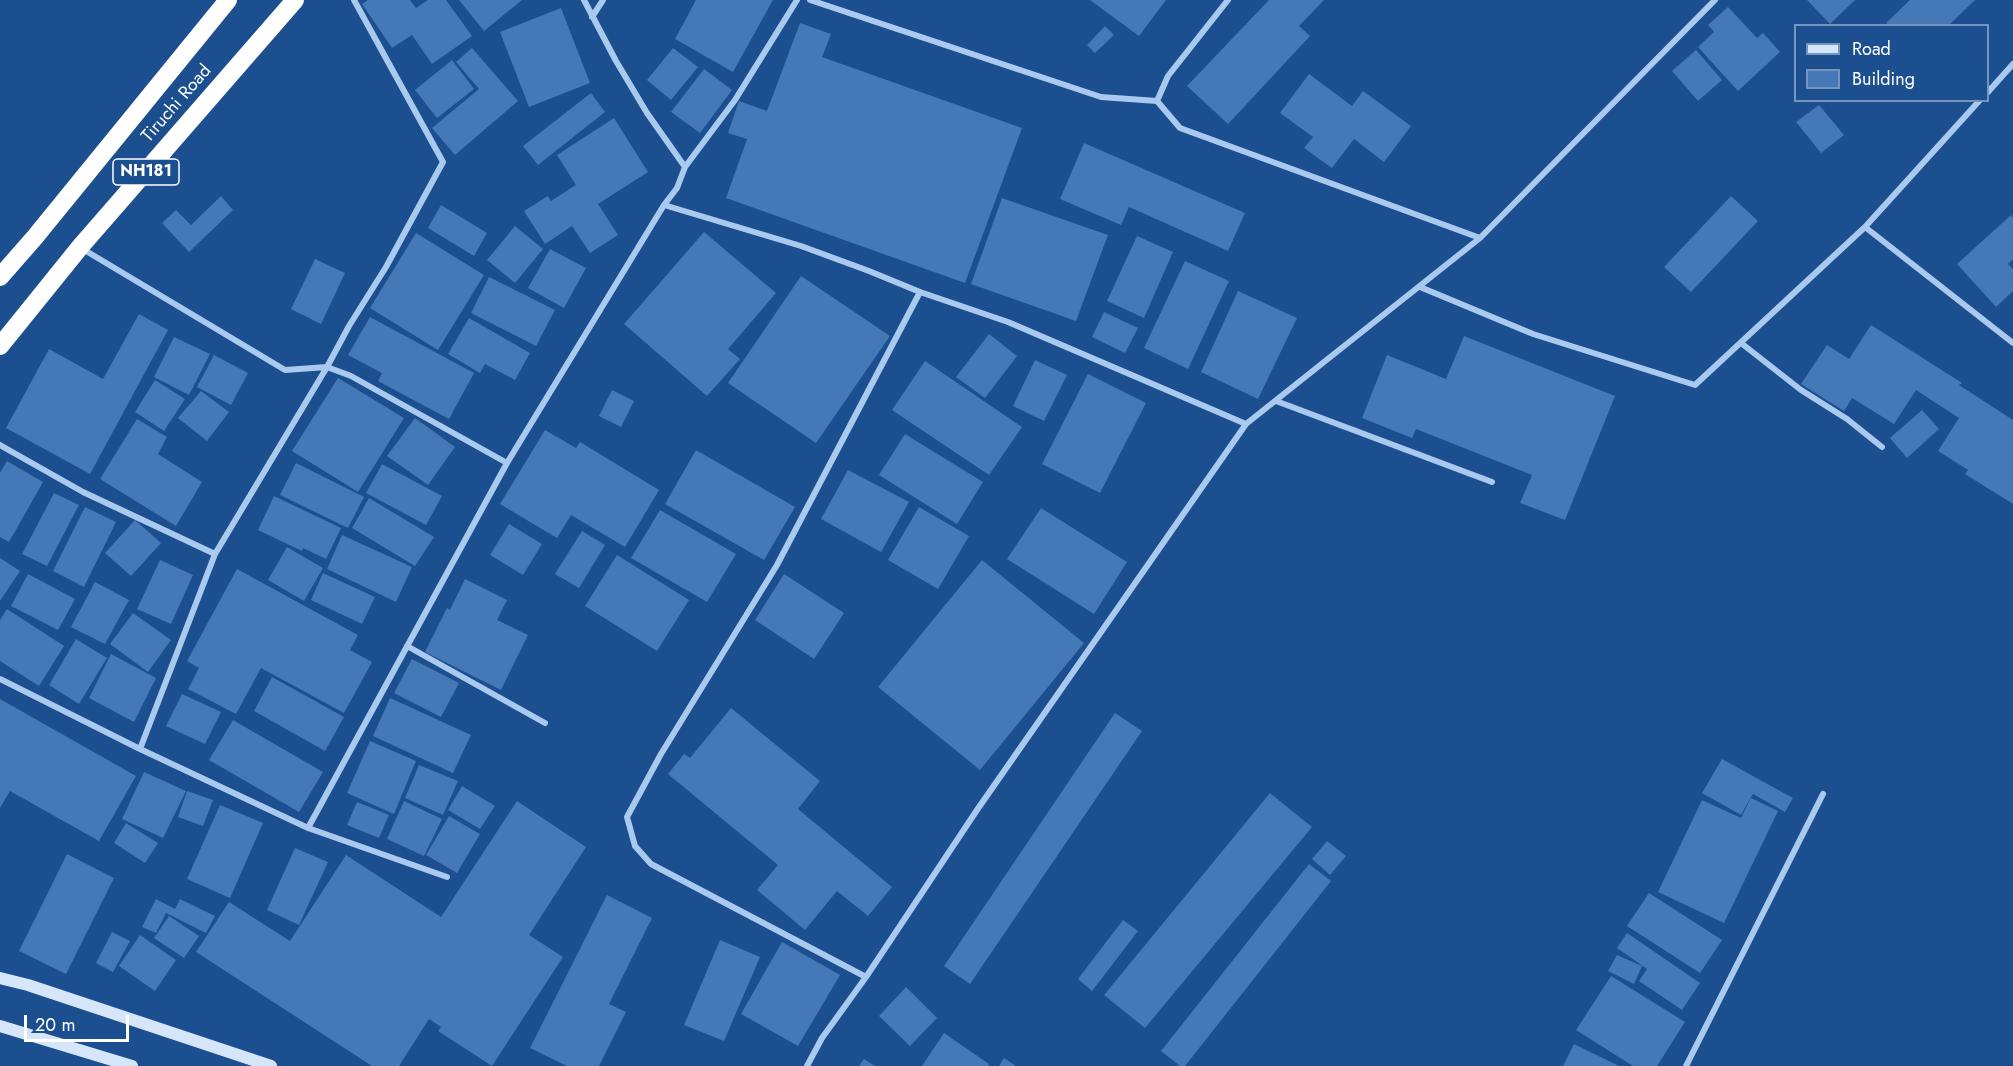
<!DOCTYPE html>
<html>
<head>
<meta charset="utf-8">
<style>
	body { margin:0 }
	#map { position:relative; width:2013px; height:1066px; overflow:hidden; background:#1b4f8f; font-family:Jost,sans-serif }
	canvas { display:block }
	.legend { position:absolute; left:1794px; top:24px; width:195px; height:78px; box-sizing:border-box; background:#1b4f8f; border:2px solid #7695bc; margin:0; padding:8px 10px; list-style:none; font-size:18px; color:#fff }
	.legend li { display:flex; align-items:center; gap:12px; height:30px }
	.legend b { width:30px; border:2px solid #7695bc }
	.scale { position:absolute; left:24px; top:1015px; width:105px; height:27px; box-sizing:border-box; border:3px solid #fff; border-top:0; padding-left:8px; font-size:18px; line-height:21px; white-space:nowrap; color:#fff; -webkit-text-stroke:4px #1b4f8f; paint-order:stroke }
</style>
</head>
<body>
<div id="map">
<canvas width="2013" height="1066"></canvas>
<ul class="legend">
<li><b style="height:8px;background:#d6e6fa"></b>Road</li>
<li><b style="height:16px;background:#4478b7"></b>Building</li>
</ul>
<div class="scale">20 m</div>
</div>
<script>
const g = document.querySelector('canvas').getContext('2d');
g.lineJoin = 'round';
function fillPath(path, color) { g.fillStyle = color; g.fill(path, 'evenodd'); }
const poly = rows => new Path2D(rows.map(r => 'M' + r).join(''));
function stroke(path, color, width, dash) { g.strokeStyle = color; g.lineWidth = width; g.lineCap = dash ? 'butt' : 'round'; g.setLineDash(dash || []); g.stroke(path); }
function label(font, color, halo, rows, align = 'center') {
  g.font = font + ' Jost,sans-serif'; g.lineWidth = 4.5; g.setLineDash([]); g.textBaseline = 'middle'; g.strokeStyle = halo; g.fillStyle = color; for (const [text, x, y, turn = 0] of rows) {
    g.save(); g.translate(x, y); g.rotate((+turn || 0) * Math.PI / 180); g.textAlign = isNaN(turn) ? turn : align; if (halo) g.strokeText(text, 0, 0); g.fillText(text, 0, 0); g.restore();
  }
}
fillPath(poly([
	[368,0,410,0,416,8,428,0,446,0,472,36,432,64,412,35,392,48,362,4],
	[459,0,522,0,484,31],
	[696,0,773,0,733,72,675,39],
	[1090,0,1166,0,1139,36],
	[1269,0,1324,0,1299,26,1310,36,1228,124,1187,86],
	[1807,0,1855,0,1830,24],
	[1910,0,1975,0,1948,26,1887,26,1888,24,1886,23],
	[1728,7,1757,38,1763,33,1780,52,1738,91,1698,47,1714,32,1708,25],
	[561,8,590,83,529,107,500,32],
	[800,23,831,34,822,57,1022,128,965,283,726,198,747,139,728,133,739,101,767,111],
	[1105,26,1114,35,1095,53,1087,45],
	[472,48,518,101,455,155,432,128,479,89,456,62],
	[673,48,698,67,671,100,647,80],
	[1696,50,1722,80,1698,101,1672,71],
	[452,60,474,89,437,118,415,90],
	[704,69,732,90,700,133,671,112],
	[1309,74,1352,106,1363,91,1411,126,1384,162,1354,139,1332,168,1304,148,1313,137,1280,113],
	[591,93,605,112,538,165,523,146],
	[1819,105,1844,135,1821,153,1796,122],
	[614,118,648,172,598,204,618,235,590,253,572,226,545,244,524,211,548,196,551,201,576,185,557,155],
	[1084,143,1245,213,1228,251,1129,207,1121,225,1060,199],
	[221,196,233,210,189,252,162,223,176,210,191,225],
	[1731,196,1758,221,1691,292,1664,267],
	[1002,198,1108,235,1076,321,971,284],
	[441,205,487,233,474,256,428,228],
	[2011,215,2013,218,2013,259,2008,264,2013,269,2013,291,1996,307,1957,264],
	[515,226,543,249,515,283,487,260],
	[704,232,776,293,728,349,740,359,707,396,624,324],
	[416,233,484,275,438,350,370,308],
	[1137,236,1173,252,1144,318,1107,301],
	[550,249,586,268,564,308,528,288],
	[315,259,345,273,321,324,291,309],
	[1185,261,1229,281,1188,369,1144,348],
	[801,276,890,336,816,443,728,383],
	[489,277,555,310,536,346,471,313],
	[1238,291,1297,318,1258,399,1201,372],
	[1104,312,1138,328,1125,353,1092,337],
	[139,314,168,330,90,474,6,428,49,349,103,379],
	[370,317,474,373,449,419,378,381,382,373,348,355],
	[469,318,530,353,515,380,485,364,480,373,448,354],
	[1871,325,1962,383,1959,385,2013,420,2013,504,1965,474,1968,470,1938,451,1959,418,1916,390,1894,424,1852,398,1844,411,1801,384,1827,345,1849,359],
	[989,334,1017,356,985,398,956,377],
	[1464,336,1615,396,1565,520,1520,503,1532,475,1416,429,1412,438,1362,418,1387,355,1446,379],
	[174,337,210,354,189,395,154,377],
	[214,355,248,373,231,405,197,387],
	[1035,360,1067,375,1044,421,1013,406],
	[925,361,1022,427,989,475,892,410],
	[1088,374,1146,403,1100,493,1042,464],
	[338,378,404,418,358,492,292,451],
	[155,380,185,399,164,431,135,412],
	[612,390,634,401,621,427,599,416],
	[201,391,229,412,207,441,178,418],
	[1922,410,1939,429,1907,458,1890,438],
	[415,418,455,447,428,485,387,456],
	[137,419,167,437,158,454,202,482,176,526,100,479],
	[545,430,576,448,580,442,659,490,625,547,571,515,557,538,500,504],
	[905,434,983,482,957,524,879,475],
	[696,450,795,507,764,560,665,504],
	[7,461,43,482,9,542,0,537,0,473],
	[296,463,364,497,348,528,280,495],
	[382,464,442,496,426,525,366,493],
	[848,470,909,502,881,552,821,519],
	[54,493,79,505,47,566,22,554],
	[274,496,341,528,326,559,303,548,302,551,258,530],
	[369,498,434,537,415,566,352,528],
	[85,507,116,522,84,587,53,571],
	[919,507,969,536,938,589,888,560],
	[1041,508,1127,562,1094,614,1007,559],
	[660,510,736,554,707,602,631,558],
	[135,520,161,543,131,576,105,553],
	[509,524,542,544,523,575,490,555],
	[582,531,605,545,579,588,555,574],
	[342,535,412,567,396,602,327,569],
	[287,547,323,568,304,601,268,580],
	[617,555,689,600,657,651,585,606],
	[0,558,20,571,0,601],
	[160,560,193,575,171,624,137,609],
	[982,560,1084,643,980,770,878,687],
	[237,569,358,635,350,650,372,662,344,713,261,668,236,714,188,689,199,668,187,661],
	[323,573,375,597,362,624,311,600],
	[28,574,75,599,58,630,11,606],
	[784,574,844,613,814,659,755,620],
	[465,579,507,600,497,620,528,635,501,690,425,652,447,608,450,610],
	[95,582,129,600,105,644,71,627],
	[7,609,64,646,39,686,0,661,0,620],
	[133,613,171,640,148,672,110,644],
	[76,639,107,658,79,704,49,685],
	[111,654,156,678,134,722,89,698],
	[412,659,459,683,441,717,394,693],
	[272,677,344,717,325,751,254,711],
	[182,694,221,712,205,744,166,726],
	[390,698,471,735,453,773,373,736],
	[0,699,136,776,99,841,10,791,0,808],
	[731,708,820,781,798,809,892,887,868,916,837,891,805,930,757,890,778,865,668,774,684,754,690,758],
	[1115,713,1142,731,970,984,944,966],
	[233,720,323,772,299,812,209,760],
	[370,741,416,761,394,814,347,793],
	[1722,759,1793,798,1785,812,1753,794,1741,815,1702,793],
	[419,765,458,781,443,815,405,798],
	[144,772,186,791,163,838,122,819],
	[462,786,495,806,480,829,448,810],
	[187,791,213,800,203,826,178,817],
	[1270,793,1312,827,1145,1028,1104,995],
	[1751,798,1778,811,1724,923,1658,892,1702,800,1741,818],
	[404,801,442,819,424,856,387,839],
	[517,801,586,847,529,935,563,957,492,1066,438,1031,441,1027,429,1019,399,1066,372,1066,196,952,229,902,290,941,346,855,441,917],
	[357,802,389,815,379,838,347,825],
	[220,805,263,823,230,898,187,879],
	[449,816,480,834,457,873,426,855],
	[126,823,158,843,145,863,114,843],
	[1327,841,1346,856,1330,875,1312,859],
	[295,848,328,862,299,925,267,910],
	[67,854,114,878,66,974,19,951],
	[1309,864,1331,881,1185,1066,1180,1066,1161,1051],
	[1649,893,1722,940,1700,973,1627,926],
	[607,895,652,918,609,1004,626,1012,599,1066,567,1066,530,1048],
	[156,899,175,909,180,899,215,916,206,933,166,913,156,933,142,927],
	[169,916,199,936,184,958,154,938],
	[1123,920,1138,931,1092,991,1078,979],
	[112,932,130,941,113,972,96,963],
	[1627,933,1700,983,1682,1010,1639,981,1647,969,1617,948],
	[140,935,176,960,155,991,119,966],
	[720,940,760,957,724,1041,684,1025],
	[782,942,840,975,798,1046,741,1014],
	[1617,955,1642,966,1634,984,1608,971],
	[1611,976,1685,1022,1657,1066,1633,1066,1576,1030],
	[906,987,937,1018,910,1046,879,1016],
	[944,1033,989,1064,988,1066,922,1066],
	[1574,1044,1619,1066,1563,1066],
	[1004,1058,1016,1066,999,1066],
	[864,1059,875,1066,859,1066]
]), '#4478b7');
stroke(poly([
	[810,0,1101,97,1157,101],
	[1228,0,1168,76,1157,101,1180,128,1480,238],
	[592,17,603,0],
	[1988,92,2013,64],
	[685,167,735,100,797,0],
	[664,205,801,246,869,271,920,292,1008,322,1246,424],
	[1865,227,2013,343],
	[81,248,285,370,327,367,351,376,507,463],
	[1420,287,1533,334,1695,385,1865,227,1980,100],
	[1741,343,1801,390,1847,419,1882,447],
	[1276,401,1492,482],
	[0,445,83,492,215,554],
	[407,646,545,723],
	[0,679,140,749,308,828,447,877],
	[140,749,215,554,327,367,349,326,386,267,443,162,354,0],
	[308,828,507,463,664,205,677,188,685,167,647,113,616,61,584,0],
	[866,977,651,864,635,846,627,817,661,754,777,565,920,292],
	[807,1066,822,1038,866,977,977,810,1246,424,1480,238,1715,0],
	[1686,1066,1823,794]
]), '#a9c9ee', 6);
stroke(poly([
	[0,978,28,985,271,1066],
	[0,1026,132,1066]
]), '#d6e6fa', 12);
stroke(poly([
	[0,277,35,237,228,0],
	[0,346,80,247,295,0]
]), '#fff', 18);
for (const [x, y, w] of [
	[146,172,66]
]) { const box = new Path2D(); box.roundRect(x - w / 2, y - 13, w, 26, 4.5); g.fillStyle = '#1b4f8f'; g.fill(box); stroke(box, '#fff', 1.5); }
label('bold 16px', '#fff', null, [
	["NH181",146,172]
]);
label('18px', '#fff', '#1b4f8f', [
	["Tiruchi Road",177,104,-49]
]);
</script>
</body>
</html>
